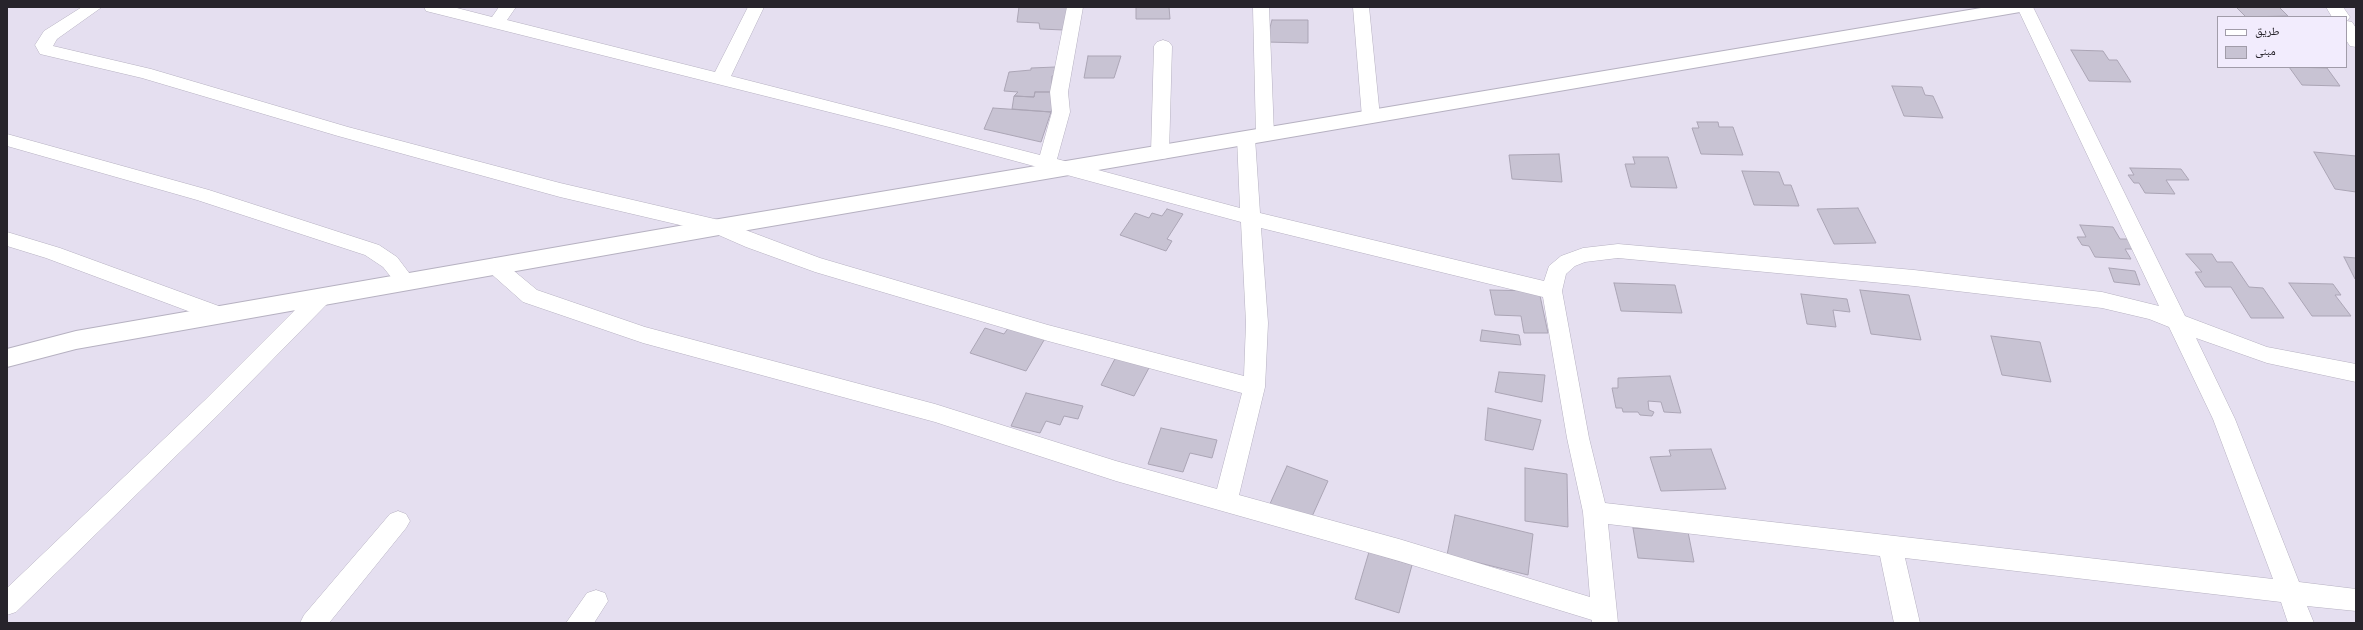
<!DOCTYPE html>
<html>
<head>
<meta charset="utf-8">
<style>
	body { margin:0 }
	#map { position:relative; width:2363px; height:630px; overflow:hidden; background:#e5dff0; font-family:Quicksand,"Noto Naskh Arabic",sans-serif }
	canvas { display:block }
	.frame { position:absolute; inset:0; border:8px solid #27242b; pointer-events:none }
	.legend { position:absolute; left:2217px; top:16px; width:130px; height:52px; box-sizing:border-box; background:#f2ecfd; border:1px solid #a19ca9; margin:0; padding:5px 7px; list-style:none; font-size:12px; color:#27242b }
	.legend li { display:flex; align-items:center; gap:8px; height:20px }
	.legend b { width:20px; border:1px solid #a19ca9 }
</style>
</head>
<body>
<div id="map">
<canvas width="2363" height="630"></canvas>
<div class="frame"></div>
<ul class="legend">
<li><b style="height:5px;background:#fff"></b>طريق</li>
<li><b style="height:11px;background:#c8c3d3"></b>مبنى</li>
</ul>
</div>
<script>
const g = document.querySelector('canvas').getContext('2d');
g.lineJoin = 'round';
function fillPath(path, color) { g.fillStyle = color; g.fill(path, 'evenodd'); }
const poly = rows => new Path2D(rows.map(r => 'M' + r).join(''));
function stroke(path, color, width, dash) { g.strokeStyle = color; g.lineWidth = width; g.lineCap = dash ? 'butt' : 'round'; g.setLineDash(dash || []); g.stroke(path); }
const building = poly([
	[1019,7,1069,7,1064,30,1040,29,1039,23,1017,22,1019,7],
	[1136,7,1169,7,1170,19,1136,19,1136,7],
	[2236,7,2279,7,2288,16,2246,17,2236,7],
	[1272,20,1308,20,1308,43,1266,42,1272,20],
	[2071,50,2103,51,2109,60,2117,60,2131,82,2089,81,2071,50],
	[1088,56,1121,56,1114,78,1084,78,1088,56],
	[1056,67,1054,71,1059,71,1058,75,1052,76,1052,85,1058,92,1035,92,1034,97,1014,96,1018,92,1004,91,1009,72,1031,70,1031,68,1056,67],
	[2289,67,2327,68,2340,86,2302,85,2289,67],
	[1892,86,1922,87,1925,95,1933,96,1943,118,1904,116,1892,86],
	[1035,92,1058,92,1051,112,1012,109,1014,96,1034,97,1035,92],
	[993,108,1051,112,1041,142,984,129,993,108],
	[1697,122,1718,122,1719,127,1733,127,1743,155,1701,154,1692,128,1699,128,1697,122],
	[2314,152,2356,156,2356,192,2335,189,2314,152],
	[1559,154,1562,182,1512,179,1509,155,1559,154],
	[1633,157,1668,157,1677,188,1631,187,1625,164,1635,164,1633,157],
	[2130,168,2181,169,2189,180,2166,180,2175,194,2145,193,2139,183,2134,183,2128,175,2134,175,2130,168],
	[1742,171,1779,172,1784,185,1791,185,1799,206,1754,205,1742,171],
	[1858,208,1876,243,1834,244,1817,209,1858,208],
	[1167,209,1183,214,1167,239,1172,241,1166,251,1120,235,1135,213,1149,218,1152,213,1162,216,1167,209],
	[2080,225,2113,227,2120,239,2130,239,2135,249,2125,249,2131,259,2095,257,2089,246,2082,245,2077,237,2086,237,2080,225],
	[2186,254,2212,254,2217,262,2232,262,2249,287,2263,288,2284,318,2251,318,2231,287,2205,287,2195,272,2202,272,2186,254],
	[2344,257,2356,258,2356,279,2355,279,2344,257],
	[2109,268,2135,271,2140,285,2114,282,2109,268],
	[1614,283,1675,285,1682,313,1621,311,1614,283],
	[2289,283,2333,284,2341,295,2335,295,2351,316,2312,316,2289,283],
	[1490,290,1539,291,1548,333,1524,333,1521,316,1495,315,1490,290],
	[1860,290,1909,295,1921,340,1871,334,1860,290],
	[1801,294,1847,299,1850,312,1833,310,1836,327,1807,324,1801,294],
	[1011,324,1047,335,1026,371,970,353,985,328,1004,334,1011,324],
	[1482,330,1519,335,1521,345,1480,341,1482,330],
	[1991,336,2040,342,2051,382,2002,375,1991,336],
	[1117,355,1150,366,1134,396,1101,385,1117,355],
	[1499,372,1545,375,1542,402,1495,392,1499,372],
	[1670,376,1681,413,1664,412,1661,402,1648,401,1649,410,1654,412,1652,416,1640,415,1638,412,1623,412,1622,408,1616,408,1612,388,1618,388,1618,378,1670,376],
	[1026,393,1083,406,1078,419,1064,416,1060,425,1046,421,1040,433,1011,426,1026,393],
	[1488,408,1541,420,1533,450,1485,440,1488,408],
	[1161,428,1217,440,1212,458,1190,453,1183,472,1148,464,1161,428],
	[1711,449,1726,489,1661,491,1650,457,1671,456,1669,450,1711,449],
	[1287,466,1328,481,1310,521,1269,506,1287,466],
	[1525,468,1567,474,1568,527,1525,521,1525,468],
	[1455,515,1533,534,1528,575,1447,555,1455,515],
	[1633,528,1688,532,1694,562,1638,558,1633,528],
	[1369,552,1412,565,1399,613,1355,599,1369,552]
]);
fillPath(building, '#c8c3d3');
stroke(building, '#aba5b5', 1);
const minor = poly([
	[82,7,102,7,57,39,53,46,151,69,348,127,560,183,719,220,820,258,1048,325,1244,376,1246,323,1241,222,893,128,426,11,424,7,453,7,492,17,499,7,516,7,507,20,715,72,748,7,764,7,731,76,1040,155,1052,112,1050,92,1067,7,1083,7,1068,92,1070,112,1057,159,1240,208,1237,138,1239,134,1246,132,1253,134,1255,138,1260,213,1544,281,1549,266,1561,256,1583,248,1618,244,1914,270,2102,292,2159,306,2017,7,2033,7,2185,316,2267,347,2356,364,2356,382,2267,363,2196,338,2235,419,2299,582,2356,589,2356,611,2307,606,2314,623,2288,623,2281,602,1905,558,1920,623,1894,623,1880,556,1608,524,1618,623,1592,623,1592,620,1399,561,1116,481,935,422,643,343,523,302,488,271,485,266,488,261,495,258,502,261,537,290,645,327,935,404,1116,461,1217,489,1242,393,1048,341,815,272,746,247,714,233,560,197,338,136,142,78,40,54,35,45,44,31,82,7],
	[1261,228,1543,297,1567,438,1583,512,1590,597,1399,539,1239,495,1265,387,1268,323,1261,228],
	[1618,258,1914,286,2102,308,2149,319,2169,327,2213,419,2273,579,1605,503,1589,438,1562,291,1566,274,1575,266,1585,262,1618,258],
	[1253,7,1269,7,1274,135,1272,139,1265,141,1258,139,1256,135,1253,7],
	[1353,7,1369,7,1380,117,1377,121,1371,123,1365,121,1362,117,1353,7],
	[2326,7,2343,7,2350,17,2347,21,2352,22,2356,28,2356,47,2350,46,2346,40,2346,17,2332,17,2326,7],
	[1163,40,1169,42,1172,46,1169,153,1167,158,1160,159,1153,158,1151,153,1154,46,1157,42,1163,40],
	[7,134,209,190,379,245,397,257,416,282,413,287,406,290,399,287,383,267,365,255,197,200,7,146,7,134],
	[7,232,60,248,227,309,230,315,227,321,220,323,46,258,7,246,7,232],
	[321,289,328,291,331,297,328,303,221,412,16,612,7,615,7,588,205,400,314,291,321,289],
	[398,511,406,514,410,521,406,528,329,623,300,623,304,615,390,514,398,511],
	[596,590,605,593,608,601,594,623,566,623,587,593,596,590]
]);
const tertiary = poly([
	[1987,7,2029,7,2026,11,2020,12,719,235,76,349,7,367,7,349,76,331,719,219,1987,7]
]);
stroke(minor, '#b6b1c1', 1);
stroke(tertiary, '#b6b1c1', 2);
fillPath(minor, '#fff');
fillPath(tertiary, '#fff');
</script>
</body>
</html>
